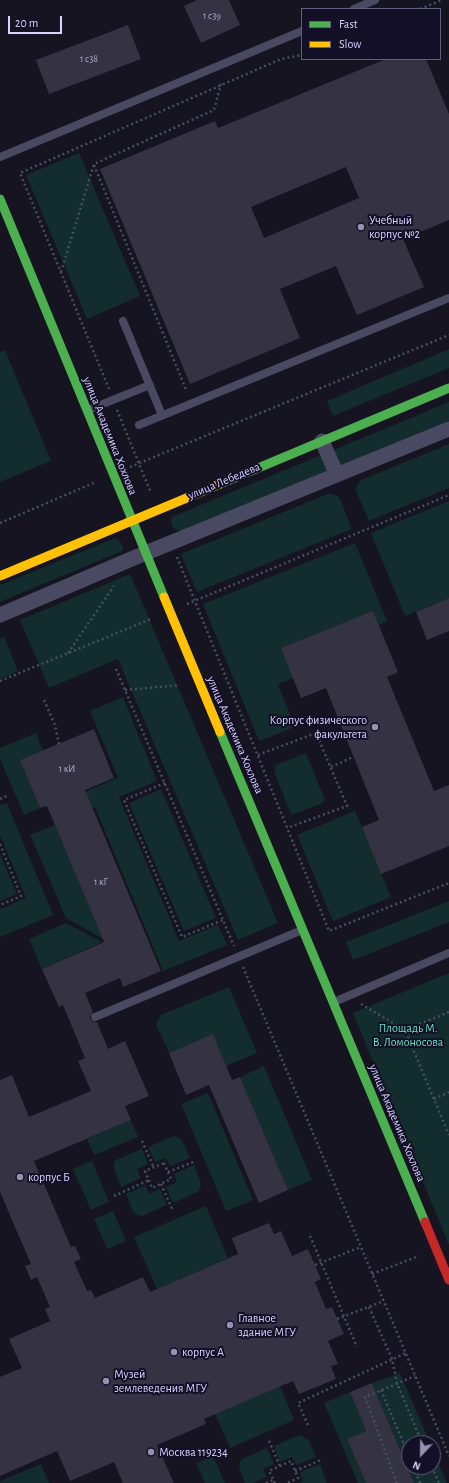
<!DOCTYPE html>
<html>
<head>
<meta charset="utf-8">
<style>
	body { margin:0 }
	#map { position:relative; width:449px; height:1483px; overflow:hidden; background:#161421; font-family:"Alegreya Sans",sans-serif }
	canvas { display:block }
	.legend { position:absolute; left:301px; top:8px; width:140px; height:52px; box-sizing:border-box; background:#130f26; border:1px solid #625e7d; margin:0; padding:5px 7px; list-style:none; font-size:12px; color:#d9d4ff }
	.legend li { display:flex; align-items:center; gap:8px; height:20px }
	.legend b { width:20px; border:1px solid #625e7d }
	.north { position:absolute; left:401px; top:1435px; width:40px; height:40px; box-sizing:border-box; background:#130f26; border:1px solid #625e7d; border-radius:50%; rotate:202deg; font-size:11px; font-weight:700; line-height:16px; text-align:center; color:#d9d4ff }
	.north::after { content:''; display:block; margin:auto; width:14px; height:18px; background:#9591b1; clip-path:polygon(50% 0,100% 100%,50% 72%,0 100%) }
	.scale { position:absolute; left:8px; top:16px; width:54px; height:18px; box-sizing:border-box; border:2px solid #d9d4ff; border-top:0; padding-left:5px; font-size:12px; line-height:14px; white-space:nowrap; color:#d9d4ff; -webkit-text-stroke:3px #130f26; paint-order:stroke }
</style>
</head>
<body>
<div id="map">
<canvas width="449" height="1483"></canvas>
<ul class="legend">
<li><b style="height:5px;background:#4caf50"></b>Fast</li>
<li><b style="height:5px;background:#ffc107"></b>Slow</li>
</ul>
<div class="north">N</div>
<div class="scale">20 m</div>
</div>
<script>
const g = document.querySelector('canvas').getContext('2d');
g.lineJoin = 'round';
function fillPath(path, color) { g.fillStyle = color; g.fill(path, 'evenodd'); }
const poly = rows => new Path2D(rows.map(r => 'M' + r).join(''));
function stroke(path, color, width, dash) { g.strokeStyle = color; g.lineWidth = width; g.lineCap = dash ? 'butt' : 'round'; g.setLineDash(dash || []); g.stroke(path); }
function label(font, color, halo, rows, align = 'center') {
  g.font = font + ' "Alegreya Sans",sans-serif'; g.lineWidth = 4; g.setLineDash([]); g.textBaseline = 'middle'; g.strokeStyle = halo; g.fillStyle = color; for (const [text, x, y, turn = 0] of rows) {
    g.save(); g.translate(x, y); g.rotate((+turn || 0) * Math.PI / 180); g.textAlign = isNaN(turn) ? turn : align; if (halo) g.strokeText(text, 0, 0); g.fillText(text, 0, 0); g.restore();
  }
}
fillPath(poly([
	[79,153,140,296,87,319,26,175],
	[449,349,449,368,333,416,327,401],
	[5,350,51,461,0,482,0,352],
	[449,402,449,421,181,531,176,530,172,526,171,522,172,517],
	[449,444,449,488,369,521,356,491,357,485,361,480],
	[330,493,337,496,340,499,352,529,197,592,181,554],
	[449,501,449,598,405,616,371,533],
	[115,538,120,541,123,547,122,551,0,602,0,585],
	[355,543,387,621,379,625,373,611,293,678,278,684,295,727,259,741,203,604],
	[130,574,278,923,238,940,118,659,49,688,20,620],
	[4,637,18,671,0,679,0,639],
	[123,697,157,781,119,797,179,941,218,925,227,945,163,971,95,807,84,811,77,795,118,778,90,711],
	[36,733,43,751,20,760,40,808,24,815,0,759,0,748],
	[306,753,325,800,323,803,291,815,274,771,276,765],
	[161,789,216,918,184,931,129,803],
	[7,803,53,915,0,937,0,909,26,898,0,835,0,805],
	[355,811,391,897,333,921,297,835],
	[55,825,103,939,66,918,30,835],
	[0,854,17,894,0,901],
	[449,901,449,922,353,960,346,942],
	[66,923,102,942,42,969,29,939],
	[449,973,449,1245,353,1013],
	[229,987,257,1053,226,1066,213,1035,169,1053,156,1024,161,1015],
	[264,1066,312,1180,288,1190,240,1077],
	[208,1093,253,1200,226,1211,181,1104],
	[131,1120,138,1137,94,1155,87,1139],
	[174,1136,178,1137,182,1140,190,1158,170,1166,166,1158,155,1162,148,1147],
	[142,1149,148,1164,137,1169,141,1178,121,1187,114,1169,114,1163,116,1160],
	[92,1161,109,1202,91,1210,73,1169],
	[194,1165,201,1183,200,1189,198,1192,173,1203,166,1187,177,1182,174,1174],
	[145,1185,149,1194,160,1189,167,1205,142,1216,138,1215,133,1212,126,1194],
	[206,1206,228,1258,157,1289,134,1237],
	[113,1211,126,1241,107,1249,94,1219],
	[400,1373,430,1443,409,1443,409,1467,433,1467,433,1451,447,1483,414,1483,372,1383],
	[280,1386,294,1420,230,1448,215,1414],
	[350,1392,366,1431,347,1439,366,1483,358,1483,324,1403],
	[299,1435,308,1439,316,1457,296,1465,292,1457,280,1462,274,1446],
	[267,1448,274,1464,263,1469,267,1477,253,1483,245,1483,239,1468,240,1462,242,1459],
	[213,1456,225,1483,205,1483,196,1463],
	[41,1464,49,1483,0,1483,0,1481],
	[320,1464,327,1483,299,1483,303,1481,300,1472]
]), '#132c2d');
fillPath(poly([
	[197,0,229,0,240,25,201,43,184,6],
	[128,25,141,59,49,94,36,60],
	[386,59,426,59,449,114,449,220,403,239,424,287,357,315,336,266,280,289,300,338,190,384,100,169,215,121,218,128],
	[346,167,359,198,264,238,251,207],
	[449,598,449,631,427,640,416,612],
	[373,611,398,672,387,677,434,791,449,785,449,846,381,874,362,827,379,820,326,688,301,698,281,648],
	[94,729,114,778,85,790,161,971,123,987,120,978,85,993,93,1012,90,1016,90,1019,94,1022,97,1022,108,1049,125,1041,149,1096,125,1106,131,1120,34,1161,71,1247,75,1246,81,1259,74,1262,87,1291,91,1290,95,1298,143,1277,150,1292,238,1254,232,1238,269,1223,274,1234,281,1231,292,1256,308,1249,321,1279,315,1282,326,1309,332,1307,344,1334,328,1341,338,1364,331,1366,336,1379,299,1394,293,1381,204,1419,206,1424,157,1445,174,1483,123,1483,114,1462,70,1481,57,1451,0,1476,0,1377,22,1368,9,1339,50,1321,45,1309,50,1307,37,1277,31,1280,25,1266,31,1264,0,1192,0,1080,12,1075,29,1117,91,1091,78,1061,85,1058,63,1005,59,1007,42,969,104,942,47,806,40,808,20,760],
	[213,1034,232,1080,240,1077,288,1190,259,1203,209,1085,186,1095,169,1053],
	[372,1383,414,1483,366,1483,347,1439,366,1431,350,1392]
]), '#343243');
stroke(poly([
	[420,9,442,0],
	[94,165,187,392],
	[61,272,94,164,214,110,221,84],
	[109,389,20,173,281,59,302,55],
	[117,410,151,493],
	[130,467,449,335],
	[0,523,96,482],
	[177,557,329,931,449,883],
	[187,604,449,495],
	[68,653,114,586],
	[116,669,234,946],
	[0,681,151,619],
	[125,690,180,685],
	[44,700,55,725,59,744],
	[258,755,316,733,347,806,287,828],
	[331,767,353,757],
	[165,783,124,800,182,937,223,920],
	[0,799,9,795],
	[0,844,21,896,0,905],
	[243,967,449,1456],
	[361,1004,405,1030],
	[449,1012,405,1030,449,1135],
	[434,1099,449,1092],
	[142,1141,154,1168],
	[164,1163,171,1179,152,1188,145,1171,164,1163],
	[168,1172,196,1161],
	[161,1184,173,1211],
	[114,1196,149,1180],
	[310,1236,357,1347],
	[315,1265,361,1247],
	[372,1274,419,1256],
	[369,1307,392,1359,397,1383,422,1443],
	[337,1319,384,1301],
	[381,1390,409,1456],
	[308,1425,298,1403,406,1353],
	[269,1441,280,1466],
	[414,1467,420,1483],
	[432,1467,439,1483],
	[295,1471,323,1459],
	[266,1483,273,1480],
	[275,1483,269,1471,291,1461,298,1478,287,1483],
	[397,1483,365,1397,415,1376]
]), '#44505f', 2.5, [2, 3]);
stroke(poly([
	[354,9,375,0],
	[0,157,302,31],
	[123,321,162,415],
	[88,410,150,385],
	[139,425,449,298],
	[334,1002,449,953],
	[95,1017,302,930]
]), '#4a4962', 8);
stroke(poly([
	[322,441,337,475],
	[0,615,136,557,449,429]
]), '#4a4962', 15);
stroke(poly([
	[0,199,164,597],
	[220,484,449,388],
	[220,732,425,1222]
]), '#4caf50', 9);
stroke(poly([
	[0,576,220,484],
	[164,597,220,732]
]), '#ffc107', 9);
stroke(poly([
	[425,1222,449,1280]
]), '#c62828', 9);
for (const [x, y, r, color] of [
	[361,227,4,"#9591b1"],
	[375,727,4,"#9591b1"],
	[20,1177,4,"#9591b1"],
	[230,1325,4,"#9591b1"],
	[174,1352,4,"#9591b1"],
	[106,1381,4,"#9591b1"],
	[151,1452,4,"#9591b1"]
]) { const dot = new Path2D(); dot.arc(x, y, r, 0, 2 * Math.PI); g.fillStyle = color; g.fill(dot); stroke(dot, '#130f26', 1.5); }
label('10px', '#b0acd0', null, [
	["1 с39",212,16],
	["1 с38",89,59],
	["1 кИ",67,769],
	["1 кГ",101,882]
]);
label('12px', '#d9d4ff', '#130f26', [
	["Учебный",369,220],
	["корпус №2",369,234],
	["Корпус физического",367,720,"right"],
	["факультета",367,734,"right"],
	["корпус Б",28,1177],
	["Главное",238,1318],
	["здание МГУ",238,1332],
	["корпус А",182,1352],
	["Музей",114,1374],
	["землеведения МГУ",114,1388],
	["Москва 119234",159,1452]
], 'left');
label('12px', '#d9d4ff', '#130f26', [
	["улица Академика Хохлова",110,436,68],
	["улица Лебедева",224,481,-23],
	["улица Академика Хохлова",235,735,67],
	["улица Академика Хохлова",397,1123,67]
]);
label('12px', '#5fe0c0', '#130f26', [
	["Площадь М.",408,1028],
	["В. Ломоносова",408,1042]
]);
</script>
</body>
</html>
